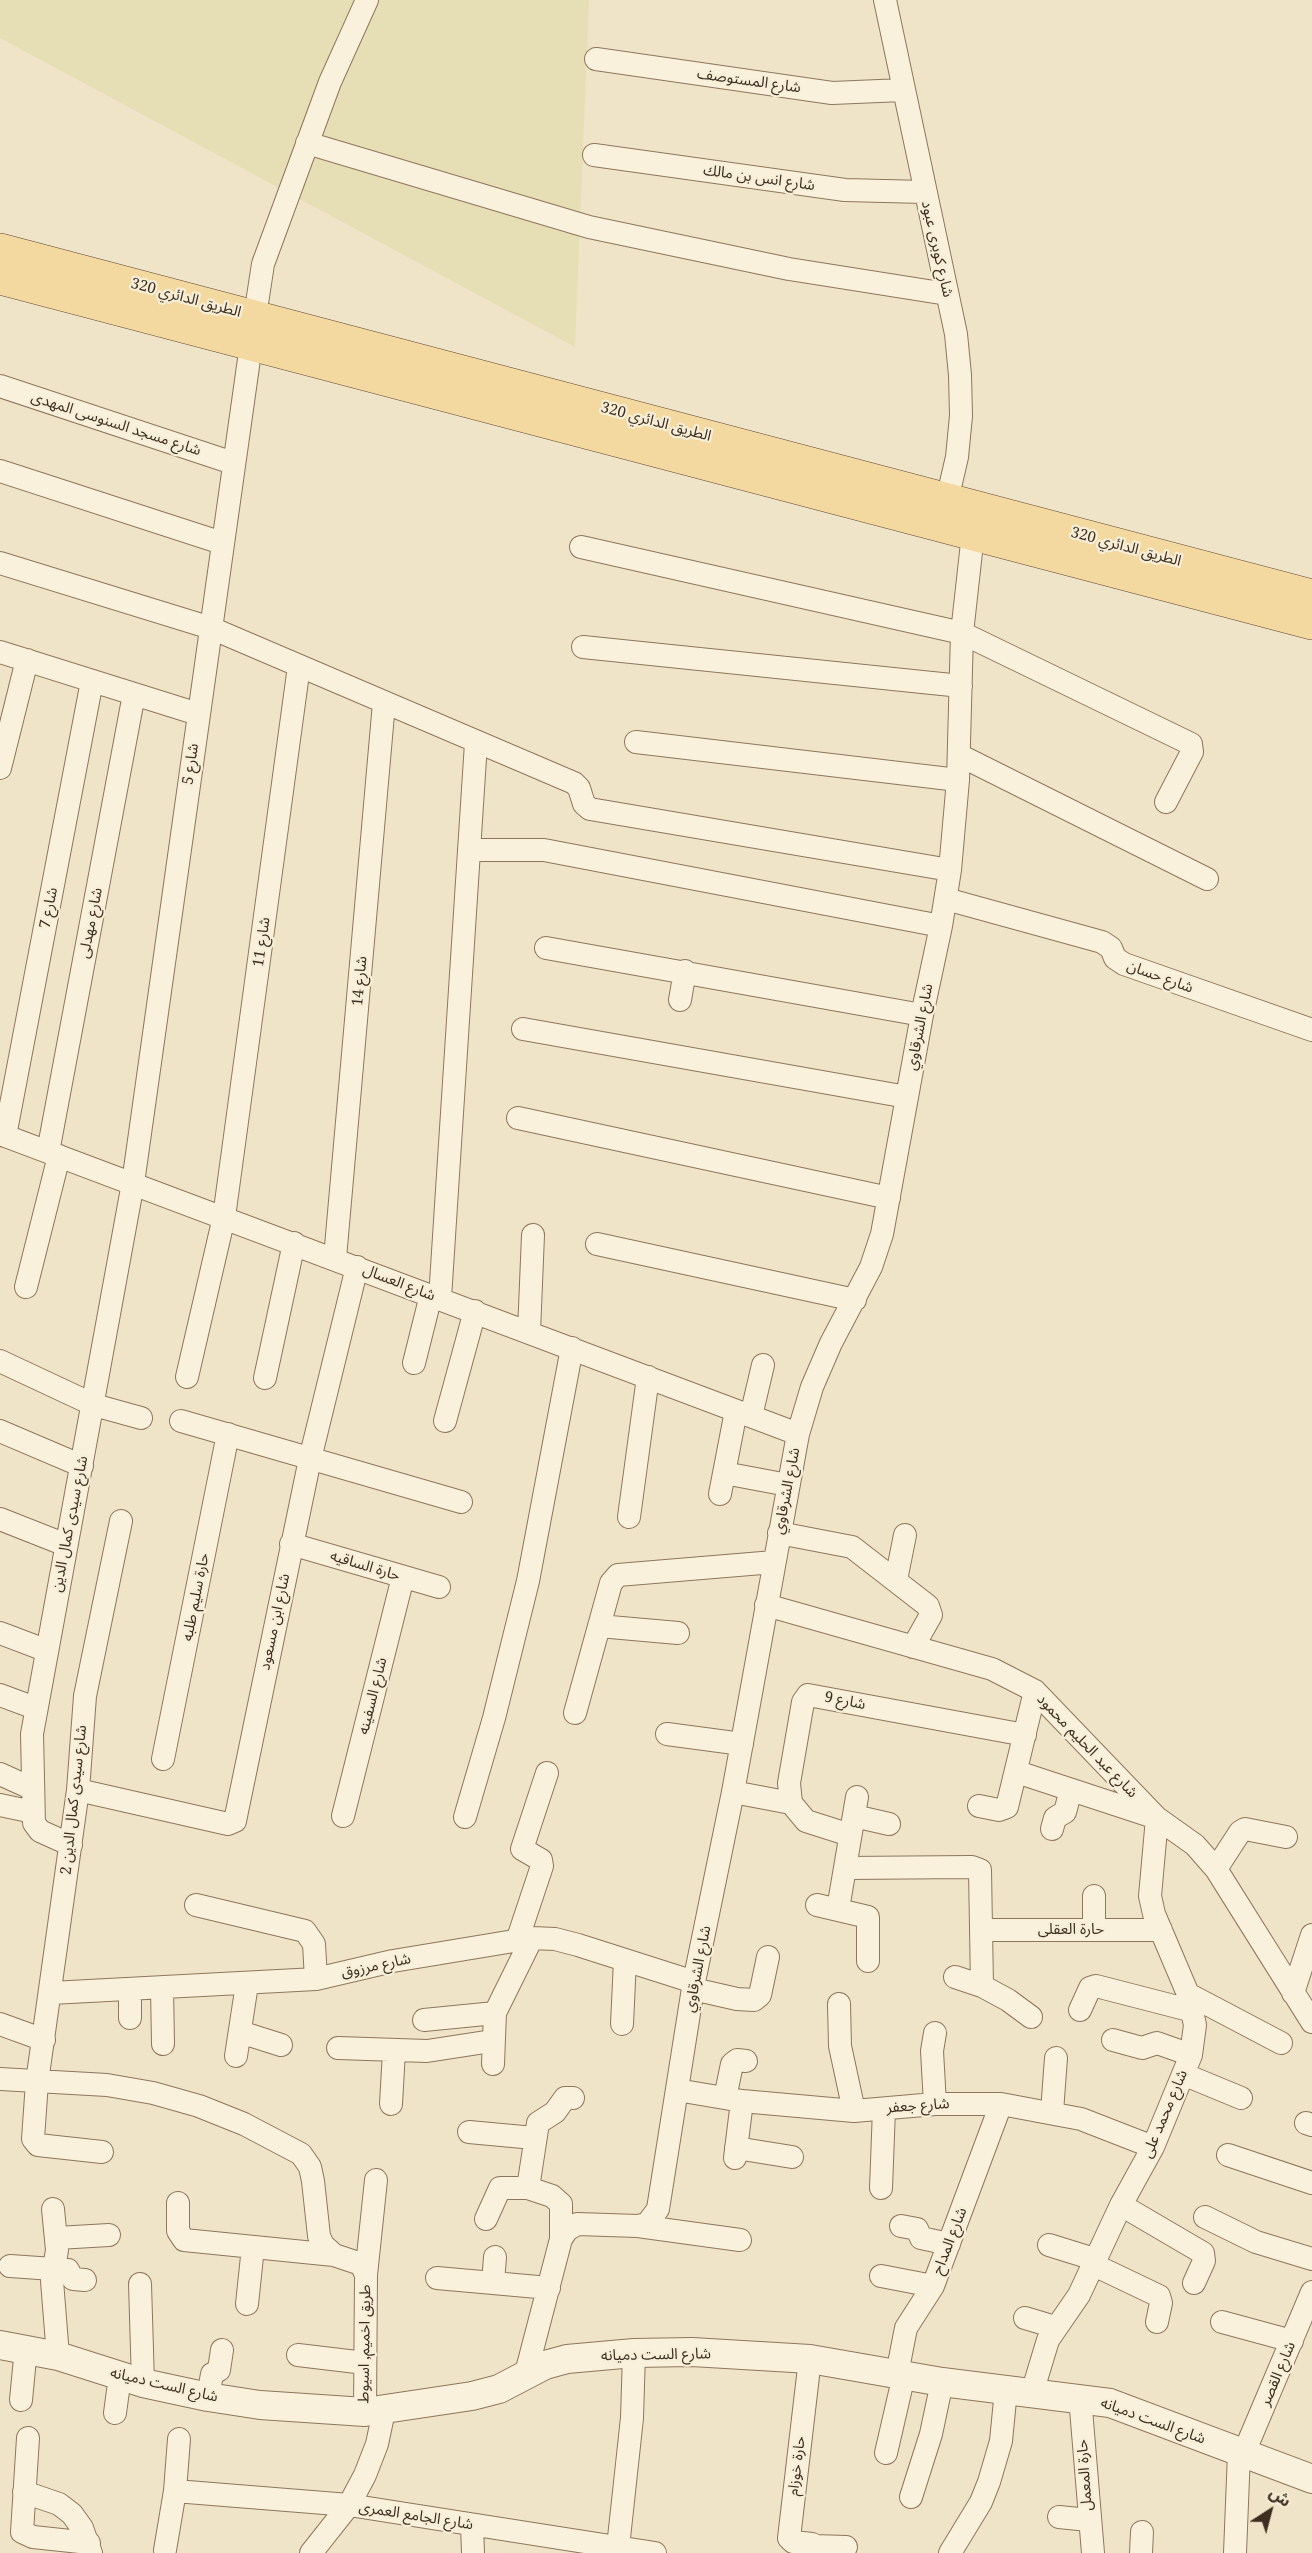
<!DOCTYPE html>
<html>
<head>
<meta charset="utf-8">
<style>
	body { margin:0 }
	#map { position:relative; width:1312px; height:2553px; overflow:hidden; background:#f0e4c8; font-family:"Noto Serif","Noto Sans Arabic",serif }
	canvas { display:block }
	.north { position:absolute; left:1240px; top:2481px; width:60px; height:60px; -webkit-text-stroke:4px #f7eed8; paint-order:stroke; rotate:36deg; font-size:16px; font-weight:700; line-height:24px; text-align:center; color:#3d2e20 }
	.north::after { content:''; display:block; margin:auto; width:21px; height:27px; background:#3d2e20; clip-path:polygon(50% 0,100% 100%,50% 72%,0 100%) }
</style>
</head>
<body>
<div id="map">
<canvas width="1312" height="2553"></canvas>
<div class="north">ش</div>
</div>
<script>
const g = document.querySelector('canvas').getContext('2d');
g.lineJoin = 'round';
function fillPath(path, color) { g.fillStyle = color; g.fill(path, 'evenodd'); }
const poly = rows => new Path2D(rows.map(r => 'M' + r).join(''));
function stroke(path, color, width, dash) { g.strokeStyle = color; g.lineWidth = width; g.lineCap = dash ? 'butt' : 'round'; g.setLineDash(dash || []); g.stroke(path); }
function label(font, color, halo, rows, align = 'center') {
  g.font = font + ' "Noto Serif","Noto Sans Arabic",serif'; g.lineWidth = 4.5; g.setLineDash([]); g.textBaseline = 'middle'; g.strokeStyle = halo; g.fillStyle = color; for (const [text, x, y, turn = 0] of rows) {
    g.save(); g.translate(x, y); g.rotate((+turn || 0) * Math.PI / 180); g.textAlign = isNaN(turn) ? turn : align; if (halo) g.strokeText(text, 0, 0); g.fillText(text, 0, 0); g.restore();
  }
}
fillPath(poly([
	[0,0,589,0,575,347,0,38]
]), '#e6deb5');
const minor = poly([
	[885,0,956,334,960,375,961,416,957,457,947,500],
	[596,59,832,93,903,90],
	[307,143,589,227,789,269,947,294],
	[594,155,845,190,924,192],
	[255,316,263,264,330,82,367,0],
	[0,386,233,463],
	[0,471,222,543],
	[581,547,962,633,1191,744,1192,752,1166,802],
	[0,563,211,628,574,783,579,788,584,804,590,809,950,870],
	[583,647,961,686],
	[0,652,198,714],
	[636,742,958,780],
	[959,755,1207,879],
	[0,768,27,660],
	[469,850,544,850,941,926],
	[946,899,1102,942,1111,948,1115,958,1124,964,1312,1030],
	[546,948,922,1015],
	[680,1000,685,971],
	[523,1029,907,1097],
	[518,1118,889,1198],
	[0,1134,798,1434],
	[5,1136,92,681],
	[48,1152,134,694],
	[597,1244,855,1300],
	[335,1258,384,703],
	[26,1287,59,1156],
	[440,1298,476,743],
	[529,1332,533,1235],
	[0,1361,94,1405,141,1418],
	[414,1363,431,1295],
	[187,1377,224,1217,299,666],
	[265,1378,294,1243],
	[751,1416,763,1365],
	[181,1421,461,1502],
	[445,1421,475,1311],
	[0,1431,82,1466],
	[724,1473,788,1485],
	[720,1494,736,1411],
	[629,1517,648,1377],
	[0,1519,66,1545],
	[779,1533,852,1547,928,1606,931,1615,913,1647],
	[291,1544,439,1587],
	[896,1580,905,1535],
	[766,1605,992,1669,1035,1691,1157,1818,1195,1845,1216,1869,1312,2022],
	[599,1626,678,1633],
	[0,1633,45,1650],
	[0,1695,35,1708],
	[575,1713,611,1583,618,1575,774,1562],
	[667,1734,742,1744],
	[163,1759,228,1434],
	[1017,1772,1157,1818,1150,1896,1154,1914,1188,1994,1195,2025,1191,2055,1153,2147,1121,2205,1079,2295,1048,2340,1032,2393],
	[0,1774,31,1788],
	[78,1790,228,1824,235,1821,310,1459,357,1267],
	[733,1792,791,1803],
	[0,1805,33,1812],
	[979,1806,999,1810,1007,1807,1035,1691],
	[343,1816,403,1577],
	[854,1816,889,1824],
	[465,1817,494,1718,528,1581,572,1348],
	[1052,1829,1055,1818,1065,1812,1071,1790],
	[850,1835,806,1821,791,1803,789,1783,803,1702,808,1695,1025,1735],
	[71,1845,40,1831,34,1823,32,1734,133,1183,251,345],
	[845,1868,972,1867,980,1870,982,1986],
	[1216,1869,1240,1832,1245,1829,1286,1837],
	[196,1905,305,1931,314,1944,316,1979],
	[817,1905,868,1917,868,1961],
	[838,1909,857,1797],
	[981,1930,1161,1930],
	[1094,1930,1094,1896],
	[517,1941,542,1866,541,1860,522,1849,547,1773],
	[955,1977,982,1986,1008,2000,1031,2017],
	[162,1988,163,2044],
	[693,1989,737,1999,754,2000,760,1995,768,1957],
	[51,1993,316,1979,393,1961,532,1938,555,1939,578,1945,694,1982],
	[1293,1993,1312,1935],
	[1188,1994,1281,2043],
	[839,2004,840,2046,854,2111],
	[1080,2010,1090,1988,1096,1986,1193,2011],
	[130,2018,130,1989],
	[424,2020,495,2013],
	[0,2024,44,2040],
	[622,2024,625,1960],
	[240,2032,281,2045],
	[1113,2040,1142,2048,1157,2043,1191,2055],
	[338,2048,427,2051,492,2041],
	[236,2056,247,1984],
	[493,2064,495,2013,532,1938],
	[1183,2074,1241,2098],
	[0,2079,107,2085,153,2093,199,2106,244,2124,301,2154,310,2167,313,2181,319,2236,323,2245,334,2255,361,2264,366,2275,365,2412],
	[677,2090,742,2101,854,2111,935,2104,1001,2104,1081,2119,1153,2147],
	[725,2098,732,2064,737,2060,746,2061],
	[391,2104,394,2051],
	[935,2104,932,2051,935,2033],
	[1052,2112,1056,2058],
	[1306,2123,1312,2125],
	[469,2132,534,2138],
	[736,2148,792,2157],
	[102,2152,38,2145,33,2139,37,2082,78,1790,85,1696,121,1521],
	[1228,2155,1312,2183],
	[735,2158,742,2101],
	[881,2188,884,2109],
	[178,2203,178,2231,184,2240,334,2255],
	[1121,2205,1203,2253,1204,2261,1194,2283],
	[53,2209,57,2250,52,2281,58,2356],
	[1205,2217,1256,2242,1312,2259],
	[486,2219,500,2188,528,2188],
	[638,2226,740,2240],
	[901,2226,917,2229,921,2238,949,2244],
	[57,2238,109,2235],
	[561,2239,561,2204,552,2196,528,2188,538,2123,555,2112,565,2098,573,2098],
	[1049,2245,1094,2259],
	[1092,2264,1159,2296,1161,2303,1157,2322],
	[10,2266,68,2270,73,2279,85,2280],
	[366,2275,376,2180],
	[881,2276,933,2286],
	[437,2278,549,2288],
	[493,2283,495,2257],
	[140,2284,143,2383],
	[247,2304,253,2247],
	[1025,2318,1055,2327],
	[1222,2322,1292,2341],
	[298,2355,365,2363],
	[810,2359,789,2538,793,2542,812,2544,814,2553],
	[897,2374,906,2328,933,2286,1001,2104],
	[525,2377,561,2239,567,2230,577,2224,638,2226,647,2224,658,2209,694,1982,733,1792,798,1434,812,1387,831,1343,871,1267,882,1234,922,1015,941,926,950,870,958,780,962,633,973,534],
	[208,2397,212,2374,219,2370,222,2350],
	[1080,2397,1093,2553],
	[21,2400,26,2348],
	[115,2413,120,2376],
	[28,2438,22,2532,33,2537,89,2543],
	[886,2453,904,2375],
	[1243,2455,1312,2292],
	[175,2491,349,2505,655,2553],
	[24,2492,59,2504,72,2514,82,2528,91,2553],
	[911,2497,931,2434,942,2382],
	[1059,2517,1089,2520],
	[472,2525,473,2553],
	[814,2546,846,2547],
	[618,2547,632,2418,634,2353],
	[165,2550,175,2491,179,2439],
	[311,2553,349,2505,365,2475,377,2444,384,2411],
	[950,2553,981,2502,989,2482,1001,2441,1006,2390],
	[1141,2553,1142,2532],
	[1235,2553,1239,2453]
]);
const tertiary = poly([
	[0,2345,58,2356,143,2383,208,2397,260,2405,365,2412,472,2396,499,2389,545,2365,567,2359,634,2353,692,2352,810,2359,942,2382,1110,2403,1312,2479]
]);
const primary = poly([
	[0,250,1312,596],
	[0,278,1312,623]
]);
stroke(minor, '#8d765c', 24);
stroke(tertiary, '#8d765c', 30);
stroke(primary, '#5b4430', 34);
stroke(minor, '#faf1dc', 22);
stroke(tertiary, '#faf1dc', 28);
stroke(primary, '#f3d9a0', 33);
label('15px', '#3d2e20', '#f7eed8', [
	["شارع المستوصف",749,81,8],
	["شارع انس بن مالك",759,178,8],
	["شارع كوبرى عبود",937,249,77],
	["الطريق الدائري 320",186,298,15],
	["الطريق الدائري 320",656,422,15],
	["شارع مسجد السنوسى المهدى",116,424,18],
	["الطريق الدائري 320",1126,547,15],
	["شارع 5",191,764,-82],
	["شارع 7",49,908,-79],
	["شارع مهدلى",91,923,-79],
	["شارع 11",262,942,-82],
	["شارع حسان",1160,977,20],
	["شارع 14",360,981,-85],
	["شارع الشرقاوي",920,1027,-79],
	["شارع العسال",399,1283,21],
	["شارع الشرقاوي",787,1491,-79],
	["شارع سيدى كمال الدين",70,1524,-79],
	["حارة الساقيه",365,1566,17],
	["حارة سليم طلبه",196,1597,-79],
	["شارع ابن مسعود",275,1622,-78],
	["شارع السفينه",373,1696,-76],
	["شارع 9",845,1701,11],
	["شارع عبد الحليم محمود",1087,1746,46],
	["شارع سيدى كمال الدين 2",74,1800,-84],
	["حارة العقلى",1071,1930],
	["شارع مرزوق",376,1966,-12],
	["شارع الشرقاوي",698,1969,-79],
	["شارع جعفر",918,2106,-4],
	["شارع محمد على",1165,2114,-67],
	["شارع المداح",950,2241,-69],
	["طريق اخميم, اسيوط",365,2344,-89],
	["شارع الست دميانه",656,2355,-1],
	["شارع القصر",1278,2374,-67],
	["شارع الست دميانه",164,2385,13],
	["شارع الست دميانه",1153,2421,20],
	["حارة خوزام",797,2466,-83],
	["حارة المعمل",1085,2475,-94],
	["شارع الجامع العمرى",416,2516,9]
]);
</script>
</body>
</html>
